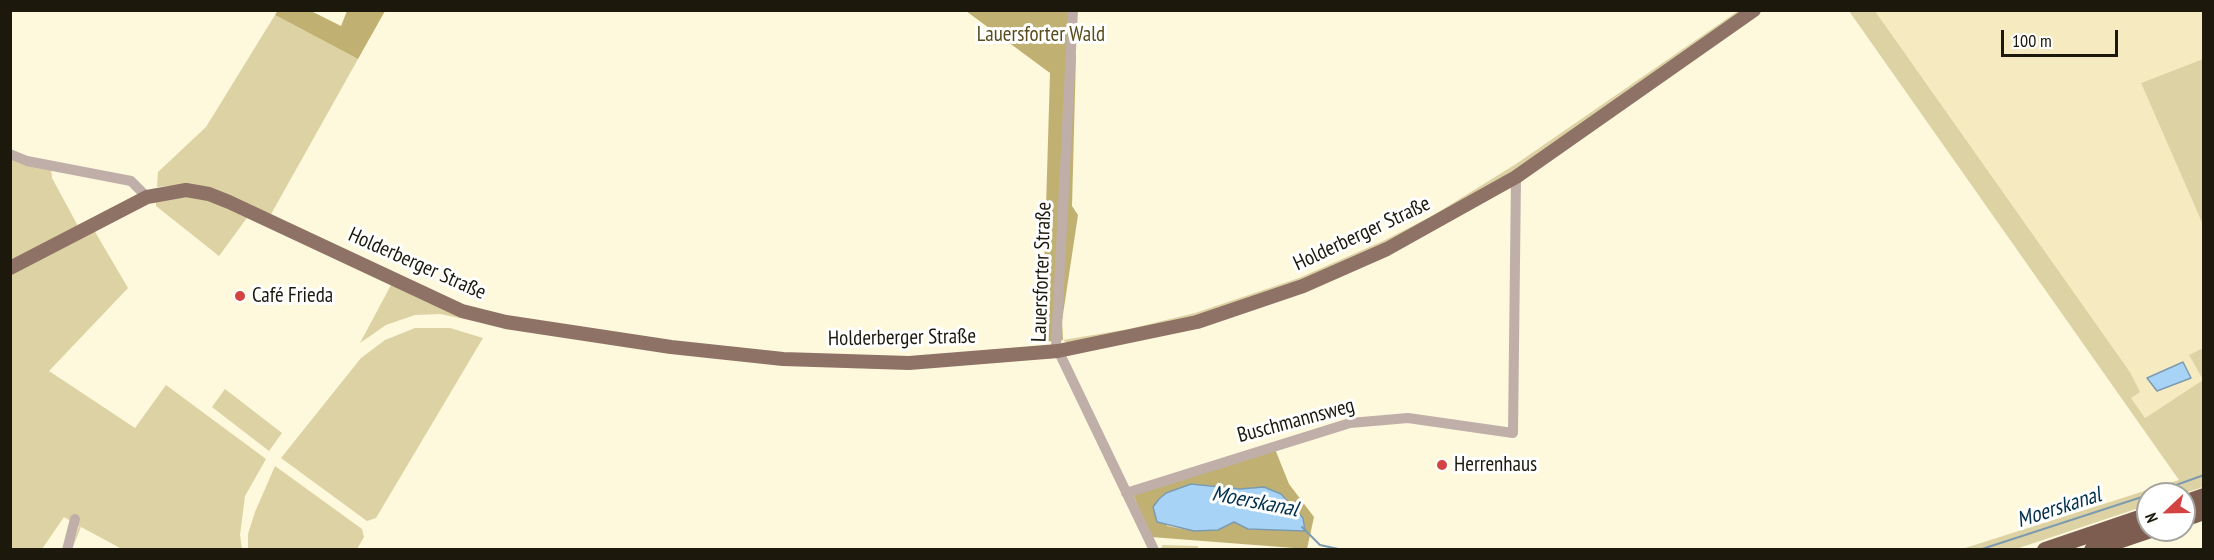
<!DOCTYPE html>
<html>
<head>
<meta charset="utf-8">
<style>
	body { margin:0 }
	#map { position:relative; width:2214px; height:560px; overflow:hidden; background:#fef8dc; font-family:"PT Sans Narrow",sans-serif }
	canvas { display:block }
	.frame { position:absolute; inset:0; border:12px solid #1c190c; pointer-events:none }
	.north { position:absolute; left:2136px; top:482px; width:60px; height:60px; box-sizing:border-box; background:#fff; border:2px solid #a4a39e; border-radius:50%; rotate:248deg; font-size:16px; font-weight:700; line-height:24px; text-align:center; color:#1c190c }
	.north::after { content:''; display:block; margin:auto; width:21px; height:27px; background:#d24341; clip-path:polygon(50% 0,100% 100%,50% 72%,0 100%) }
	.scale { position:absolute; left:2001px; top:30px; width:117px; height:27px; box-sizing:border-box; border:3px solid #1c190c; border-top:0; padding-left:8px; font-size:18px; line-height:21px; white-space:nowrap; color:#1c190c; -webkit-text-stroke:4px #fff; paint-order:stroke }
</style>
</head>
<body>
<div id="map">
<canvas width="2214" height="560"></canvas>
<div class="frame"></div>
<div class="north">N</div>
<div class="scale">100 m</div>
</div>
<script>
const g = document.querySelector('canvas').getContext('2d');
g.lineJoin = 'round';
function fillPath(path, color) { g.fillStyle = color; g.fill(path, 'evenodd'); }
const poly = rows => new Path2D(rows.map(r => 'M' + r).join(''));
function stroke(path, color, width, dash) { g.strokeStyle = color; g.lineWidth = width; g.lineCap = dash ? 'butt' : 'round'; g.setLineDash(dash || []); g.stroke(path); }
function label(font, color, halo, rows, align = 'center') {
  g.font = font + ' "PT Sans Narrow",sans-serif'; g.lineWidth = 6; g.setLineDash([]); g.textBaseline = 'middle'; g.strokeStyle = halo; g.fillStyle = color; for (const [text, x, y, turn = 0] of rows) {
    g.save(); g.translate(x, y); g.rotate((+turn || 0) * Math.PI / 180); g.textAlign = isNaN(turn) ? turn : align; if (halo) g.strokeText(text, 0, 0); g.fillText(text, 0, 0); g.restore();
  }
}
fillPath(poly([
	[1875,11,2203,11,2203,59,2141,83,2203,225,2203,348,2189,355,2203,380,2145,418,2130,398,2130,372]
]), '#f6ebc0');
fillPath(poly([
	[1738,11,1747,11,1593,120,1471,199,1334,269,1193,319,1068,344,1063,340,1129,329,1195,313,1299,278,1383,241,1432,216,1516,164],
	[1849,11,1875,11,2130,372,2140,392,2131,398,2145,418,2203,380,2189,355,2203,348,2203,487,2182,494,2148,494,2148,505,2016,549,1962,549,2179,480],
	[275,15,358,59,270,216,187,184,157,187,158,172,206,127],
	[2203,59,2204,60,2203,225,2141,83],
	[11,158,51,169,52,178,78,226,11,261],
	[188,195,205,198,249,215,219,256,156,206,156,201],
	[94,230,128,288,49,371,135,428,166,385,266,459,245,496,240,535,242,549,122,549,81,527,72,549,79,526,64,517,42,549,11,550,11,274],
	[391,285,474,321,440,314,415,315,386,325,360,343],
	[415,328,450,328,483,338,376,518,367,521,281,458,361,358,385,340],
	[225,389,282,433,269,451,212,407],
	[275,466,362,529,364,537,357,549,248,549,248,534,255,512],
	[1163,545,1198,546,1198,549,1160,549]
]), '#ddd2a4');
fillPath(poly([
	[278,10,311,11,341,26,347,11,385,11,358,59,275,15],
	[966,11,1069,11,1067,52,1076,55,1072,206,1078,215,1062,321,1063,340,1042,342,1050,73],
	[1275,449,1289,484,1314,517,1307,549,1151,537,1133,494],
	[1191,484,1240,489,1264,487,1281,494,1303,518,1305,531,1248,529,1234,522,1218,530,1194,531,1167,526,1159,499,1166,493]
]), '#c0b172');
const water = poly([
	[2183,362,2191,378,2157,391,2147,378,2183,362],
	[1191,484,1240,489,1264,487,1281,494,1303,518,1305,531,1248,529,1234,522,1218,530,1194,531,1157,522,1153,507,1159,499,1166,493,1191,484]
]);
fillPath(water, '#a7d3f6');
stroke(water, '#7d9bb0', 1.5);
stroke(poly([
	[2151,494,2204,475],
	[1302,527,1320,545,1343,550],
	[1979,550,2148,495]
]), '#7d9bb0', 2);
stroke(poly([
	[1073,10,1056,346,1154,550],
	[10,154,27,161,131,181,147,197],
	[1126,493,1350,423,1408,418,1513,433,1516,177],
	[67,550,75,519]
]), '#bfafa8', 10);
stroke(poly([
	[10,268,147,197,186,190,209,194,229,202,462,311,506,322,671,347,783,359,909,363,1058,351,1197,322,1303,286,1387,249,1516,177,1754,10]
]), '#8e7266', 14);
stroke(poly([
	[2184,503,2204,496],
	[2184,519,2204,512],
	[2045,550,2148,515],
	[2092,550,2151,530]
]), '#7c5d4f', 16);
for (const [x, y, r, color] of [
	[240,296,6,"#d24341"],
	[1442,465,6,"#d24341"]
]) { const dot = new Path2D(); dot.arc(x, y, r, 0, 2 * Math.PI); g.fillStyle = color; g.fill(dot); stroke(dot, '#fff', 2); }
label('21px', '#584d1c', '#fff', [
	["Lauersforter Wald",1041,35]
]);
label('21px', '#1c190c', '#fff', [
	["Holderberger Straße",1362,234,-25],
	["Holderberger Straße",417,264,24],
	["Lauersforter Straße",1042,272,-88],
	["Holderberger Straße",902,338,-1],
	["Buschmannsweg",1296,421,-15]
]);
label('21px', '#1c190c', '#fff', [
	["Café Frieda",252,296],
	["Herrenhaus",1454,465]
], 'left');
label('italic 22px', '#03314d', '#fff', [
	["Moerskanal",1255,502,11],
	["Moerskanal",2059,508,-18]
]);
</script>
</body>
</html>
